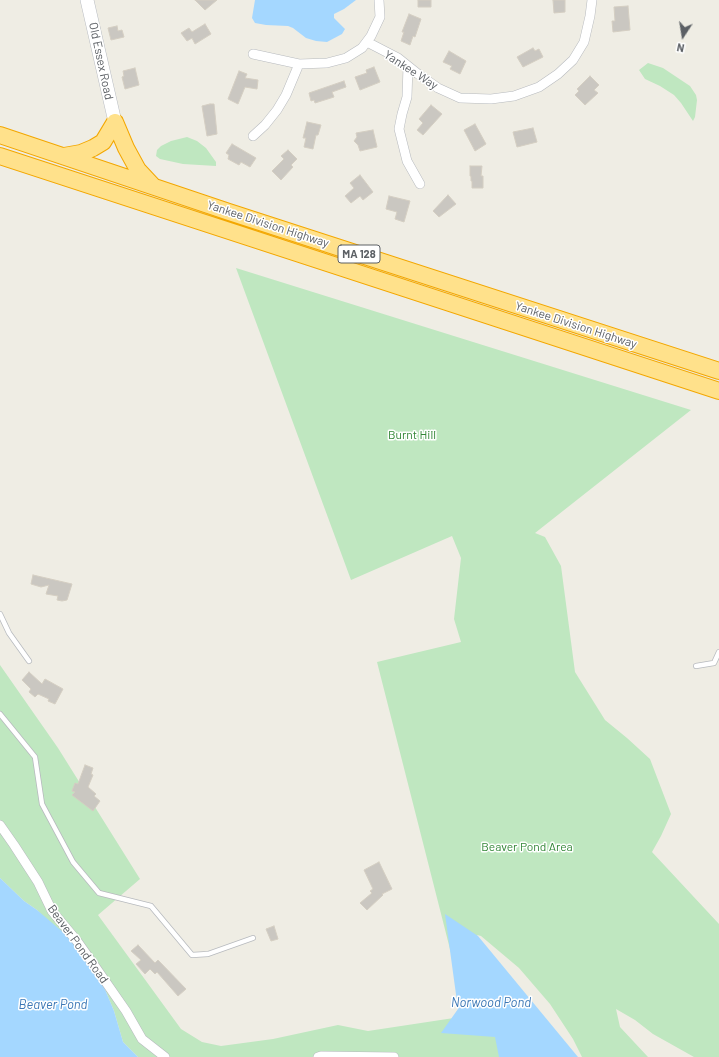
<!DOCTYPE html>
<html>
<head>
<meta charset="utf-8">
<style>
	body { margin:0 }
	#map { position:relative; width:719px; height:1057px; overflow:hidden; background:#efede4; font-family:Barlow,sans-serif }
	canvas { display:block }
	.north { position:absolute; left:663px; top:16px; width:40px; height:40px; -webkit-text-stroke:3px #fff; paint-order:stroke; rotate:192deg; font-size:11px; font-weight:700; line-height:16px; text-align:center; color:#5c6065 }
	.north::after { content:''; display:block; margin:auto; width:14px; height:18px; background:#5c6065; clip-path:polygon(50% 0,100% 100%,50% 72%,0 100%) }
</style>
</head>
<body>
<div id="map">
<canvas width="719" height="1057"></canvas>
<div class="north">N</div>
</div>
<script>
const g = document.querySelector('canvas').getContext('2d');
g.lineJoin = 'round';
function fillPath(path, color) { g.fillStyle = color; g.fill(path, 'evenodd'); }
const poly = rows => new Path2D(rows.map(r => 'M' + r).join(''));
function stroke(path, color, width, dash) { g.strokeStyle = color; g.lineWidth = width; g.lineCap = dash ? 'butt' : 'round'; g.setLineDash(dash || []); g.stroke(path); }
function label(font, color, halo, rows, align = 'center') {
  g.font = font + ' Barlow,sans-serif'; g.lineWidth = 3; g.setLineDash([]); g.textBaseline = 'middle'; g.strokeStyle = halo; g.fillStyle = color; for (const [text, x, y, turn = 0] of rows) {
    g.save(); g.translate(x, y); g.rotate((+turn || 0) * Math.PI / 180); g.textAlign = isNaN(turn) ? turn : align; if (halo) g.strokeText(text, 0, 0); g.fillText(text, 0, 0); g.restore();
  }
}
fillPath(poly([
	[648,63,663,68,690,86,696,95,697,100,695,117,693,121,681,103,674,95,660,86,645,79,639,70],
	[187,137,197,141,206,148,216,162,216,166,183,164,160,159,156,156,157,150,161,146,171,141],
	[236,268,691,410,535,533,545,537,561,566,575,672,605,720,627,738,650,759,671,814,661,836,652,852,719,924,719,1057,694,1057,653,1034,635,1020,616,1009,620,1027,648,1057,582,1057,573,1039,550,1004,519,968,481,936,477,935,517,1057,138,1057,123,1042,114,1011,104,987,94,973,37,910,24,901,0,878,0,665,58,748,140,879,98,915,181,1029,202,1042,221,1046,273,1039,338,1025,368,1031,467,1016,377,662,461,642,454,619,461,558,452,536,351,580]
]), '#bfe7c0');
fillPath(poly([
	[255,0,356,0,344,9,334,14,334,18,345,29,342,34,327,42,316,41,306,38,293,28,288,26,266,25,255,23,252,18],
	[0,878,24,901,37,910,71,939,104,987,114,1011,123,1042,138,1057,0,1057],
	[445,914,478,936,578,1057,499,1057,495,1037,441,1033,458,1009]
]), '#a4d7ff');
const building = poly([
	[195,0,217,0,205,10,195,0],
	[418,0,431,0,431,7,418,7,418,0],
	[553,0,565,0,565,12,554,13,553,0],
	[628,6,630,30,613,32,612,21,615,21,614,7,628,6],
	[409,14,421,19,415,37,413,36,410,45,401,41,404,32,402,32,409,14],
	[205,24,211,34,195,44,192,38,187,41,181,33,189,28,192,32,205,24],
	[117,26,118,31,122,30,124,37,111,40,108,28,117,26],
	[533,48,535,51,539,49,543,57,523,67,517,57,533,48],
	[449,51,466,61,460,74,450,69,452,66,443,62,449,51],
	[374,67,380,82,360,90,355,77,367,73,366,70,374,67],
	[135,68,139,85,125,89,122,77,124,76,123,71,135,68],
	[239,71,247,74,245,78,258,80,257,89,245,87,238,104,228,99,239,71],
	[590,76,599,85,594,90,598,93,585,105,575,95,579,91,577,89,590,76],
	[344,81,346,87,332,92,334,97,315,103,314,100,311,101,309,93,344,81],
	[210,104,214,104,217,134,207,136,202,106,210,104],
	[431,105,442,114,423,135,417,130,423,123,419,119,431,105],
	[307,122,321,125,318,135,316,135,313,149,304,147,306,138,303,138,307,122],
	[475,124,486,144,475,151,464,130,475,124],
	[533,128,537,142,517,147,513,132,533,128],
	[373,130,377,147,360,151,358,145,354,141,357,137,356,133,373,130],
	[232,144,256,158,250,167,241,162,239,165,228,159,229,155,226,153,232,144],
	[288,150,297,159,291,165,293,167,281,180,272,171,284,159,281,156,288,150],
	[470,166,482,166,481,176,483,176,483,188,472,188,472,181,471,181,471,176,470,176,470,166],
	[360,175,373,192,363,200,360,196,351,203,345,196,354,188,350,183,360,175],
	[448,195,456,204,439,217,433,211,448,195],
	[389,196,410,201,404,222,395,219,397,212,386,209,389,196],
	[33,575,72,584,67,600,62,601,57,600,58,596,46,594,49,585,41,587,31,584,33,575],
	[29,672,42,684,45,679,63,689,55,704,48,701,49,699,38,694,35,697,29,692,31,689,22,680,29,672],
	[85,765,93,768,91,774,93,775,88,787,96,794,94,796,100,801,93,811,72,795,75,792,72,791,75,783,78,784,85,765],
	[379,862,392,889,382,894,383,895,367,910,360,903,372,893,370,891,373,889,364,870,379,862],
	[274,926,278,939,271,941,266,929,274,926],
	[138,945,155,963,158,960,186,989,178,996,157,972,155,974,150,969,145,974,136,964,141,960,131,951,138,945]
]);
fillPath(building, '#cac7c1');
stroke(building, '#d4cec2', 1);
const lane = poly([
	[0,614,9,633,29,661],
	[696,666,714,663,719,652],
	[0,714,35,757,42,804,73,862,99,893,151,906,192,955,208,954,253,938]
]);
const street = poly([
	[367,42,398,58,418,74,438,88,460,98,491,99,514,96,539,87,558,74,573,60,584,42,590,16,592,0],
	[253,54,299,64,327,63,346,58,362,48,371,36,380,17,379,0],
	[408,66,407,97,402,114,399,129,407,161,420,184],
	[253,136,265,125,277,110,286,95,299,64],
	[0,825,14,845,38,882,52,911,77,941,94,965,126,1011,142,1039,165,1057],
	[318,1057,321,1056,394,1057]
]);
const secondary = poly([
	[87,0,115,122]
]);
const highway = poly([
	[115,122,126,148,138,170,152,185],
	[0,135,229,212,719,371],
	[0,156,719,391],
	[64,156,81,153,93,148,103,142,115,122]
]);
stroke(lane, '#b7babe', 6);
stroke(street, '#b7babe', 10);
stroke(secondary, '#b7bbc1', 14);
stroke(highway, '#f3a700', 18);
stroke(lane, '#fff', 4.5);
stroke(street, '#fff', 9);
stroke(secondary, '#fff', 13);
stroke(highway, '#ffe18b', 16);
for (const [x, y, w] of [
	[359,254,42]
]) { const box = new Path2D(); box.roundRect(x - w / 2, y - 9, w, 18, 3); g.fillStyle = '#fff'; g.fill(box); stroke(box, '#5c6065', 1); }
label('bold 11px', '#5c6065', null, [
	["MA 128",359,254]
]);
label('12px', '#5c6065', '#fff', [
	["Old Essex Road",101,61,78],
	["Yankee Way",411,70,33],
	["Yankee Division Highway",268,224,18],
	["Yankee Division Highway",576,325,18],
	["Beaver Pond Road",78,944,54]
]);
label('12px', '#328636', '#fff', [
	["Burnt Hill",412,435],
	["Beaver Pond Area",527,847]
]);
label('italic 13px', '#3c78b6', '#fff', [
	["Norwood Pond",491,1003],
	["Beaver Pond",53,1005]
]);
</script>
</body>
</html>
